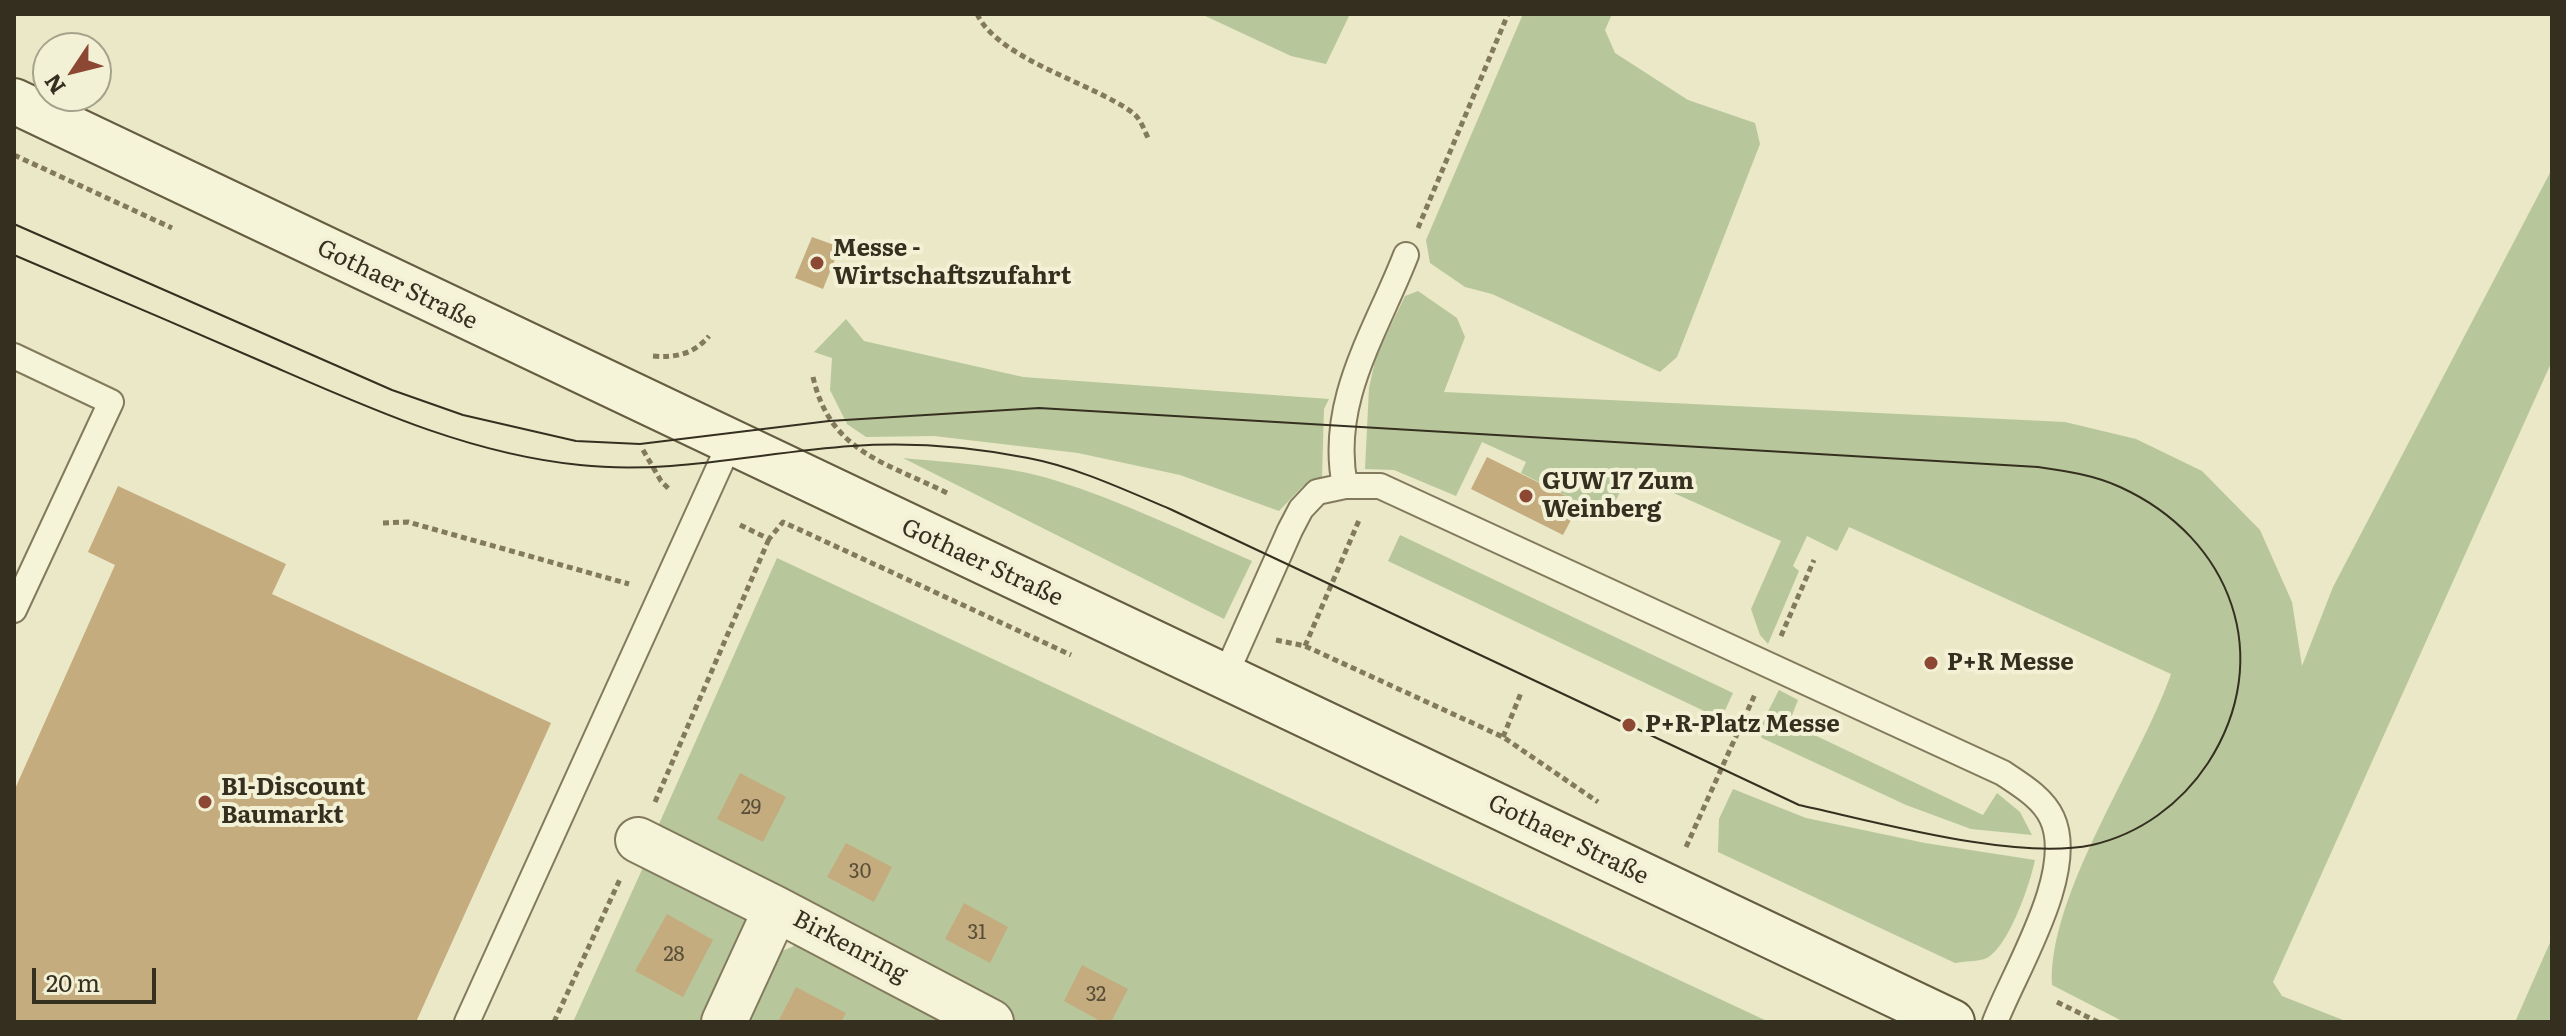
<!DOCTYPE html>
<html>
<head>
<meta charset="utf-8">
<style>
	body { margin:0 }
	#map { position:relative; width:2566px; height:1036px; overflow:hidden; background:#eae8c6; font-family:Literata,serif }
	canvas { display:block }
	.frame { position:absolute; inset:0; border:16px solid #352f20; pointer-events:none }
	.north { position:absolute; left:32px; top:32px; width:80px; height:80px; box-sizing:border-box; background:#f2f0d5; border:2px solid #a6a38d; border-radius:50%; rotate:235deg; font-size:22px; font-weight:700; line-height:32px; text-align:center; color:#352f20 }
	.north::after { content:''; display:block; margin:auto; width:28px; height:36px; background:#8c4833; clip-path:polygon(50% 0,100% 100%,50% 72%,0 100%) }
	.scale { position:absolute; left:32px; top:968px; width:124px; height:36px; box-sizing:border-box; border:4px solid #352f20; border-top:0; padding-left:10px; font-size:24px; line-height:28px; white-space:nowrap; color:#352f20; -webkit-text-stroke:6px #f2f0d5; paint-order:stroke }
</style>
</head>
<body>
<div id="map">
<canvas width="2566" height="1036"></canvas>
<div class="frame"></div>
<div class="north">N</div>
<div class="scale">20 m</div>
</div>
<script>
const ctx = document.querySelector('canvas').getContext('2d');
ctx.lineJoin = 'round';
function fill(path, color) { ctx.fillStyle = color; ctx.fill(path, 'evenodd'); }
function trace(path, color, width, dash) { ctx.strokeStyle = color; ctx.lineWidth = width; ctx.lineCap = dash ? 'butt' : 'round'; ctx.setLineDash(dash || []); ctx.stroke(path); }
function write(font, color, halo, rows, align = 'center') {
  ctx.font = font + ' Literata,serif'; ctx.lineWidth = 8; ctx.setLineDash([]); ctx.textBaseline = 'middle'; ctx.strokeStyle = halo; ctx.fillStyle = color; for (const [text, x, y, turn = 0] of rows) {
    ctx.save(); ctx.translate(x, y); ctx.rotate((+turn || 0) * Math.PI / 180); ctx.textAlign = isNaN(turn) ? turn : align; if (halo) ctx.strokeText(text, 0, 0); ctx.fillText(text, 0, 0); ctx.restore();
  }
}
fill(new Path2D(`
	M1201 14H1350L1326 64 1291 56Z
	M1523 14H1612L1605 30 1615 53 1688 100 1755 123 1760 144 1677 357 1660 372 1492 294 1465 287 1430 263 1426 240Z
	M2552 169V361L2273 982 2282 996 2348 1022H2124L2052 985C2048 894 2140 763 2171 674L1849 527 1837 551 1807 536 1793 566 1799 571 1768 644 1760 635 1751 609 1781 541 1629 473 1608 517 1521 473 1526 462 1482 442 1456 496 1394 470 1365 469 1369 388 1376 356 1405 296 1418 291 1457 318 1465 337 1444 392 2065 422 2136 439 2202 471 2260 530 2292 602 2302 666 2333 587Z
	M846 319 864 341 1023 377 1329 399 1324 409 1322 477 1302 487 1279 511 1180 475 1078 453 934 436 866 437 847 424 830 390 832 358 814 352Z
	M903 458C953 463 1006 465 1054 480 1122 501 1187 533 1252 561L1224 619Z
	M1400 535 1733 693 1721 719 1388 561Z
	M777 558 1769 1022H1017L655 833Z
	M1779 690 1798 700 1789 723 1983 815 1997 793 2020 812 2032 835 1971 829 1906 805 1762 738 1758 731Z
	M1733 789 1806 818 1925 843 2035 860C2030 884 2009 946 1987 958 1978 962 1964 961 1955 963L1718 852 1719 819Z
	M645 863 743 913 749 936 709 1022H573Z
	M2552 938V1022H2515Z
	M801 943 953 1022H744L775 954Z`), '#b7c79b');
fill(new Path2D(`
	M812 237 840 247 823 289 795 278Z
	M1487 457 1580 503 1563 535 1471 489Z
	M118 486 286 564 272 594 551 723 416 1022H14V791L115 565 88 552Z
	M740 773 786 797 763 842 717 819Z
	M846 843 892 867 874 902 827 877Z
	M964 903 1008 927 990 963 945 939Z
	M667 914 713 940 683 997 635 971Z
	M1082 965 1128 989 1111 1022H1102L1064 1001Z
	M796 987 846 1013 841 1022H778Z`), '#c4ac7f');
const lane = new Path2D(`
	M14 356 111 402 14 610
	M1345 486C1328 401 1376 332 1406 255
	M1225 676 1290 530 1301 509 1317 492 1345 486H1380L2003 773C2021 785 2043 798 2052 818 2077 872 2015 970 1995 1022
	M467 1022 730 443`);
const street = new Path2D(`
	M638 840 776 909
	M724 1022 776 909 991 1022`);
const secondary = new Path2D(`
	M14 101C659 411 1307 712 1952 1022`);
trace(lane, '#837a5d', 28);
trace(street, '#837a5d', 48);
trace(secondary, '#655c41', 48);
trace(new Path2D(`
	M977 14C999 60 1093 83 1133 113 1141 119 1145 132 1149 140
	M14 155 172 228
	M1418 228 1508 14
	M653 356C676 358 694 354 709 336
	M813 377C830 452 885 462 947 493
	M643 450 661 481 671 491
	M383 523 408 522 629 584
	M740 525 769 539 783 522 1071 655
	M1781 636 1814 560
	M1276 640 1305 646 1503 737 1598 802
	M1305 646 1360 518
	M1503 737 1521 693
	M655 802 769 539
	M1686 847 1756 692
	M2057 1002 2098 1022
	M554 1022 621 877`), '#837a5d', 5, [6, 4]);
trace(lane, '#f5f4d8', 24);
trace(street, '#f5f4d8', 44);
trace(secondary, '#f5f4d8', 44);
trace(new Path2D(`
	M14 224 392 390 463 415 576 441 640 444 829 421 1039 408 2038 467C2066 471 2094 475 2120 487 2232 538 2276 658 2208 763 2181 804 2140 834 2092 845 2015 861 1877 822 1799 805L1170 509C1125 490 1076 467 1028 458 972 447 909 442 852 446 762 452 672 475 580 465 470 454 371 409 270 365 185 328 99 291 14 255`), '#352f20', 2);
for (const [x, y, r, color] of [
	[817,263,8,"#8c4833"],
	[1526,496,8,"#8c4833"],
	[1931,663,8,"#8c4833"],
	[1629,725,8,"#8c4833"],
	[205,802,8,"#8c4833"]
]) { const dot = new Path2D(); dot.arc(x, y, r, 0, 2 * Math.PI); ctx.fillStyle = color; ctx.fill(dot); trace(dot, '#f2f0d5', 3); }
write('20px', '#594e38', null, [
	["29",751,808],
	["30",860,872],
	["31",977,933],
	["28",674,955],
	["32",1096,995]
]);
write('bold 24px', '#352f20', '#f2f0d5', [
	["Messe -",833,249],
	["Wirtschaftszufahrt",833,277],
	["GUW 17 Zum",1542,482],
	["Weinberg",1542,510],
	["P+R Messe",1947,663],
	["P+R-Platz Messe",1645,725],
	["B1-Discount",221,788],
	["Baumarkt",221,816]
], 'left');
write('24px', '#352f20', '#f2f0d5', [
	["Gothaer Straße",397,285,26],
	["Gothaer Straße",982,563,25],
	["Gothaer Straße",1568,840,26],
	["Birkenring",850,947,28]
]);
</script>
</body>
</html>
